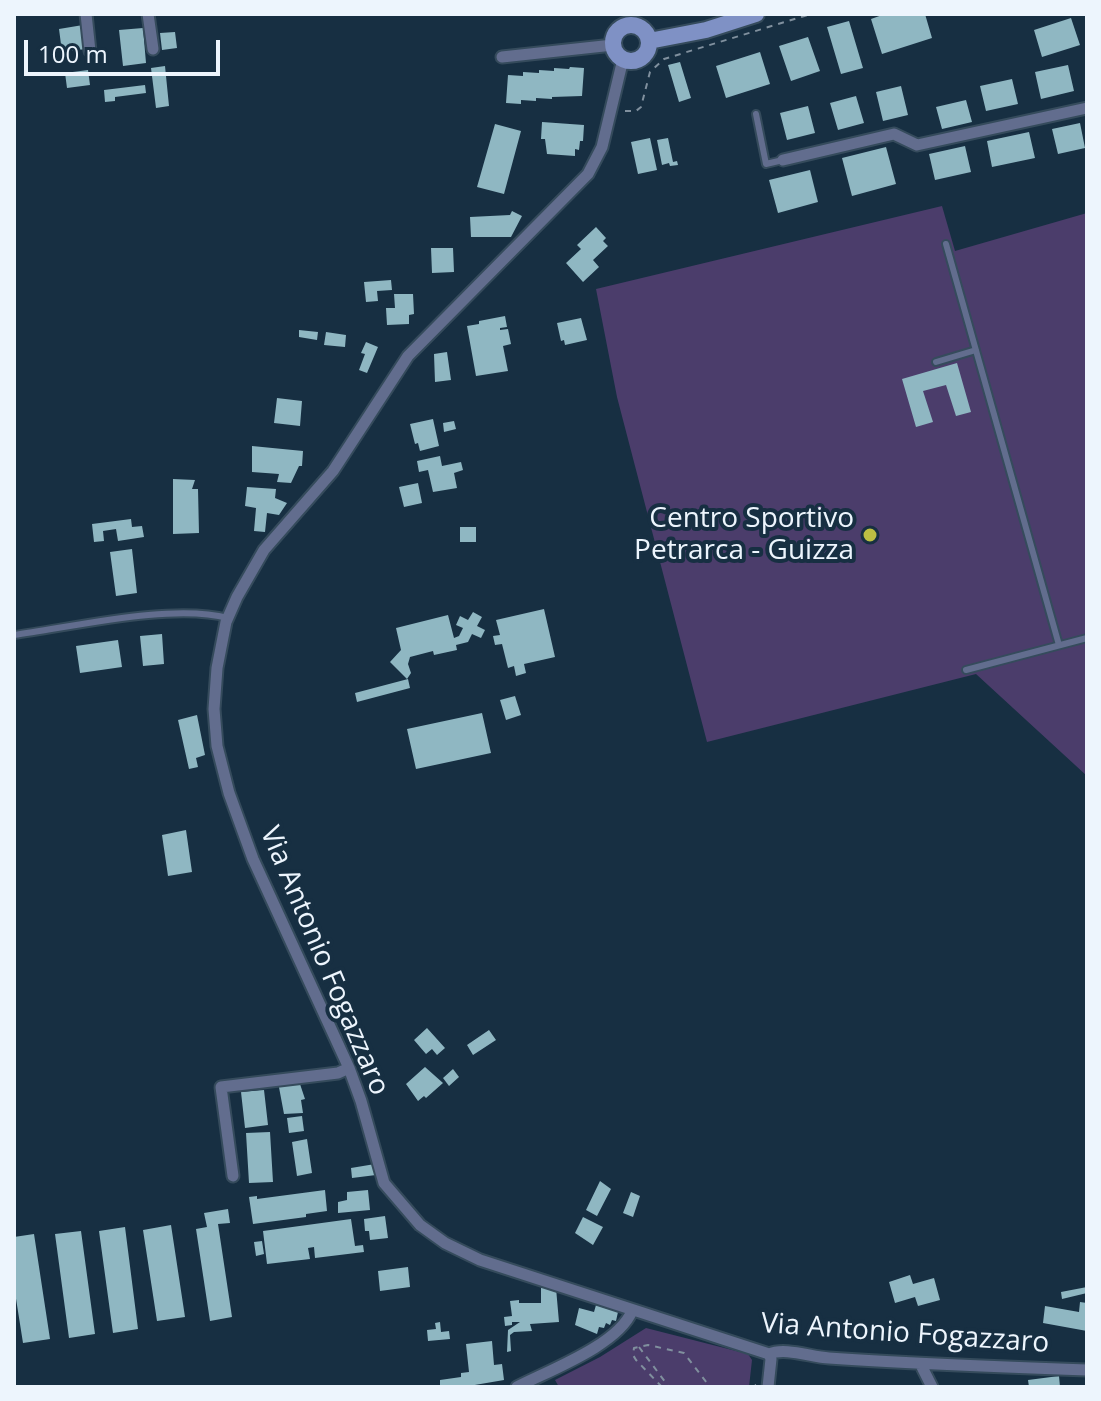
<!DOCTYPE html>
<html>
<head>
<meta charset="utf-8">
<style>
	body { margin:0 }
	#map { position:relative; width:1101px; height:1401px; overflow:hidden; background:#172f42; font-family:"Open Sans",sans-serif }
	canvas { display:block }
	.frame { position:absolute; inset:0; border:16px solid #edf5fd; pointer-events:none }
	.scale { position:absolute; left:24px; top:40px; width:196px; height:36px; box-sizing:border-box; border:4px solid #edf5fd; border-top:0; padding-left:10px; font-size:24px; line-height:28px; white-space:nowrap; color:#edf5fd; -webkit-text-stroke:6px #172f42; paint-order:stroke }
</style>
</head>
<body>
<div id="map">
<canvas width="1101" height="1401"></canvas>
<div class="frame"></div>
<div class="scale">100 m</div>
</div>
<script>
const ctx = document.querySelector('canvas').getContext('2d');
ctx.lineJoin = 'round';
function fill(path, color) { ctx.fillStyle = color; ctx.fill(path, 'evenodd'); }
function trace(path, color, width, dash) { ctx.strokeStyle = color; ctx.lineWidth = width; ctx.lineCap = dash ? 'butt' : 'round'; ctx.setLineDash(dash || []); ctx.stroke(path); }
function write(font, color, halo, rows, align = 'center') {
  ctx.font = font + ' "Open Sans",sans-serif'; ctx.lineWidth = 8; ctx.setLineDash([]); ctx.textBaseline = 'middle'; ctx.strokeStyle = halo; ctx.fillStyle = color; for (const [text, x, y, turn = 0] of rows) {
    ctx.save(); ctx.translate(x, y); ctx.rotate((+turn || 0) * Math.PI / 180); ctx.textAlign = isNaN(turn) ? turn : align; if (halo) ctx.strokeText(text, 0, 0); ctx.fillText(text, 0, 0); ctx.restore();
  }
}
fill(new Path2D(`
	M942 206 955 251 1087 213V776L976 674 707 742 617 397 596 289Z
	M646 1328 748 1354 752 1360 749 1387H559L555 1380 600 1357Z`), '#4b3d6b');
fill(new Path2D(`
	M885 14H925L932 38 882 54 871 19Z
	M1071 18 1080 45 1042 57 1034 30Z
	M849 21 863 68 841 74 827 27Z
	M83 25 86 49 62 52 59 29Z
	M143 28 146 63 123 66 119 30Z
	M175 32 177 48 162 50 160 33Z
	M808 37 820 71 791 81 779 46Z
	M760 52 770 84 726 98 716 66Z
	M680 62 691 98 679 102 668 65Z
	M1068 65 1074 91 1041 99 1035 72Z
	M165 66 169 106 156 108 151 68Z
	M570 67 584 68 582 96 552 97V99L536 98V101L521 100V104L506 103 508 75 523 76V72L539 73V70L554 71V68L569 69Z
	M88 70 90 85 67 88 65 73Z
	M1012 79 1018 104 986 111 980 86Z
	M145 85 146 93 115 97V101L105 102 104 90Z
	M901 86 908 115 883 121 876 92Z
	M856 96 864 123 838 130 830 103Z
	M966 100 972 122 942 129 936 107Z
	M808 106 815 133 787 140 780 113Z
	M542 122 584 125 583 141H580L579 150 575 149V156L547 154 545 139H541Z
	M1080 123 1085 148 1058 154 1052 129Z
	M495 124 521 131 504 194 477 187Z
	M1029 132 1035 158 992 167 987 141Z
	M650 138 657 170 638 174 631 142Z
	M668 138 673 162 677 161 678 165 670 166 669 163 662 165 657 140Z
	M965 146 971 172 935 180 929 154Z
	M886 147 896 184 852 196 842 158Z
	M810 170 818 202 778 213 769 180Z
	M512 211 522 216 511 237H471L470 217 510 215Z
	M596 227 606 238 603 241 608 246 593 260 599 267 583 282 566 263 581 249 577 245Z
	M431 248H453L454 272 432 273Z
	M391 280 392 290 377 291 378 301 366 302 364 282Z
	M394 294H413L414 314 409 315V324L387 325 386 308H395Z
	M505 316 507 327 500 328V330L508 329 511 344 503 346 508 371 476 376 467 326 479 324V321Z
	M581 318 587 340 565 345 564 340 561 341 557 323Z
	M299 330 318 332 317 340 299 337Z
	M326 332 346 335 345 347 324 345Z
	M366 342 378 347 367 373 359 370 365 354 361 353Z
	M447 352 451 380 435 382 434 354Z
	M957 363 971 412 956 416 946 385 923 391 933 422 916 427 902 379Z
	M277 398 302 401 300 426 274 423Z
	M433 419 439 446 420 451 418 443 415 444 410 424Z
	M454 421 456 429 444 432 443 423Z
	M252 446 303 451 302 466H299L291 483 277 482 279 474 252 472Z
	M440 456 442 466 461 462 463 470 454 473 457 488 433 492 428 470 419 472 417 461Z
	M173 479 195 480 192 489H198L199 533 173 534Z
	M418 483 422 503 404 507 399 487Z
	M247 487 276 489 275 498 287 503 279 515 267 513 265 532 254 531 256 508 245 506Z
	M131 519 132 527 142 526 144 537 118 541 116 529 103 531 104 541 94 542 92 524Z
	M460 527H476V542H460Z
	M132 549 137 593 116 596 110 552Z
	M544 609 555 657 524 664 526 673 516 676 514 666 508 668 502 644 495 645 493 636 500 635 496 620Z
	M473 612 482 617 477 626 485 630 481 638 472 634 468 642 456 645 457 650 434 655 433 651 410 657 408 664 411 673 407 679 390 662 401 650 396 628 448 615 454 638 459 636 463 628 456 625 460 616 468 620Z
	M162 634 164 664 143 666 140 636Z
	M118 640 122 667 80 673 76 646Z
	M408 679 410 688 357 702 355 693Z
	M515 696 521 715 506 720 500 700Z
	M482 713 491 753 416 769 407 729Z
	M197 715 205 755 196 758 198 767 189 769 178 720Z
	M186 830 192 872 168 876 162 835Z
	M427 1028 445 1048 437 1055 432 1049 426 1054 414 1040Z
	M489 1030 496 1040 473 1055 467 1045Z
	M425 1067 443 1083 426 1098 424 1096 418 1101 406 1084Z
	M453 1069 459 1077 449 1086 443 1078Z
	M298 1078 305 1099 301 1100 303 1113 284 1114 278 1082Z
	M264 1090 268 1125 245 1128 241 1092Z
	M302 1116 304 1131 289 1133 287 1118Z
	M270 1132 273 1182 249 1183 246 1133Z
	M307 1139 312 1173 297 1176 292 1142Z
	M375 1164 376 1175 352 1178 351 1168Z
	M600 1181 611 1189 597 1216 586 1210Z
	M325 1190 327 1211 306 1214V1217L253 1224 249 1197 257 1196V1199Z
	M368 1190 370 1210 338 1213V1202L347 1200V1192Z
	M631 1192 640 1196 633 1217 623 1213Z
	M228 1209 230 1223 218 1224 232 1317 210 1321 196 1229 207 1227 204 1213Z
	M385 1216 388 1238 370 1240 369 1231H365L364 1219Z
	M583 1217 603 1227 593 1245 575 1233Z
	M351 1219 355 1246 363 1245 364 1252 315 1258 314 1247 308 1248 310 1259 267 1264 263 1231Z
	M171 1225 185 1317 157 1321 143 1230Z
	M125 1227 138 1329 113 1333 99 1231Z
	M81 1231 95 1334 69 1338 55 1234Z
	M34 1234 50 1339 23 1343 14 1286V1237Z
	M262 1241 264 1254 256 1256 254 1242Z
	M408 1267 410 1287 380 1291 378 1271Z
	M910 1275 913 1284 934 1278 940 1300 918 1306 915 1297 895 1303 889 1282Z
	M1087 1287V1293L1062 1299 1061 1292Z
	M541 1288H556L559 1322 530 1324 532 1331 514 1332 510 1335 511 1351 507 1352 508 1330 520 1322H512V1325L505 1326 504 1317 512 1316 510 1301 519 1300V1303H541Z
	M1080 1302 1087 1303V1331L1043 1323 1045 1306 1079 1312Z
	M596 1305 618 1312 616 1321 612 1320 610 1325 606 1323 604 1328 599 1327 597 1334 575 1325 579 1308 594 1312Z
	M440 1322 441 1332 449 1331 450 1339 428 1341 427 1330 436 1329 435 1323Z
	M492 1341 494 1365 502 1364 504 1380 463 1387H440V1380L461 1377V1373L469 1372 466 1344Z
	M1059 1376 1060 1387H1029L1028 1380Z`), '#8fb7c2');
const lane = new Path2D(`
	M756 114 766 164 783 160
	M946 244 1059 645
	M936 362 976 350
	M14 635C73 627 172 603 228 618
	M966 670 1087 638`);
const street = new Path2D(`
	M86 14 90 51
	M148 14 153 49
	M502 57 613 45
	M623 59 602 147 588 174 408 356 333 471 264 550 237 597 226 622 217 668 214 709 217 746 229 793 253 859 349 1068 361 1101 384 1183 420 1225 445 1243 480 1260 769 1354C785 1347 811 1357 829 1358 915 1364 1001 1367 1087 1370
	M783 160 894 134 917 145 1087 108
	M233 1176 221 1087 338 1073 349 1068
	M921 1365 932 1387
	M517 1387C550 1370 618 1345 632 1311
	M768 1387 771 1359 769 1354`);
const secondary = new Path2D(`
	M613 43a18 18 0 1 1 36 0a18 18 0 1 1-36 0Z
	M649 41 706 30 756 14`);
trace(lane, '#354b5c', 10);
trace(street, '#354b5c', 15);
trace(secondary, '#354b5c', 20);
trace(new Path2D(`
	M625 111H636L641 107 650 72 664 59 811 14
	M639 1347 669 1387
	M662 1387 636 1360 633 1355 634 1348 648 1345 684 1353 710 1387
	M743 1387 756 1385`), '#80909e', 2, [6, 6]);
trace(lane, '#626d8e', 6);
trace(street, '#626d8e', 11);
trace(secondary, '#7f91c5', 16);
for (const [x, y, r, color] of [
	[870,535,8,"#bcbf43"]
]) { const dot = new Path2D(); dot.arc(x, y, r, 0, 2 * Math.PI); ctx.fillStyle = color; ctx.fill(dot); trace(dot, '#172f42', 3); }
write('28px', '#edf5fd', '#172f42', [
	["Centro Sportivo",854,519],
	["Petrarca - Guizza",854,551]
], 'right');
write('28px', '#edf5fd', '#172f42', [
	["Via Antonio Fogazzaro",324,961,67],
	["Via Antonio Fogazzaro",905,1334,4]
]);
</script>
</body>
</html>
